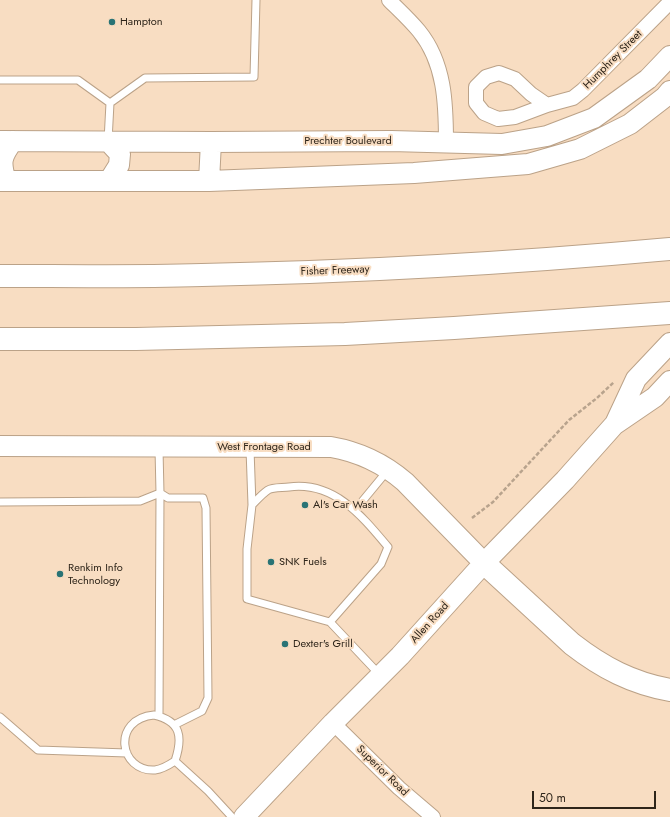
<!DOCTYPE html>
<html>
<head>
<meta charset="utf-8">
<style>
	body { margin:0 }
	#map { position:relative; width:670px; height:817px; overflow:hidden; background:#f8ddc2; font-family:Jost,sans-serif }
	canvas { display:block }
	.scale { position:absolute; left:532px; top:791px; width:124px; height:18px; box-sizing:border-box; border:2px solid #2e251a; border-top:0; padding-left:5px; font-size:12px; line-height:14px; white-space:nowrap; color:#2e251a; -webkit-text-stroke:3px #f8ddc2; paint-order:stroke }
</style>
</head>
<body>
<div id="map">
<canvas width="670" height="817"></canvas>
<div class="scale">50 m</div>
</div>
<script>
const ctx = document.querySelector('canvas').getContext('2d');
ctx.lineJoin = 'round';
function trace(path, color, width, dash) { ctx.strokeStyle = color; ctx.lineWidth = width; ctx.lineCap = dash ? 'butt' : 'round'; ctx.setLineDash(dash || []); ctx.stroke(path); }
function write(font, color, halo, rows, align = 'center') {
  ctx.font = font + ' Jost,sans-serif'; ctx.lineWidth = 4; ctx.setLineDash([]); ctx.textBaseline = 'middle'; ctx.strokeStyle = halo; ctx.fillStyle = color; for (const [text, x, y, turn = 0] of rows) {
    ctx.save(); ctx.translate(x, y); ctx.rotate((+turn || 0) * Math.PI / 180); ctx.textAlign = isNaN(turn) ? turn : align; if (halo) ctx.strokeText(text, 0, 0); ctx.fillText(text, 0, 0); ctx.restore();
  }
}
const lane = new Path2D(`
	M0 80H78L110 103
	M110 103 145 78 254 77 256 0
	M108 141 110 103
	M159 449 160 493 168 498H203L206 508 208 698 202 711 174 725
	M250 449 252 505
	M0 502 140 501 160 493 159 716
	M355 510 388 470
	M330 622 247 599V549L252 505C257 500 262 494 268 490 273 487 283 488 289 487 334 481 362 516 388 547L381 564 330 622 379 674
	M154 715C181 721 183 737 175 761 169 765 163 769 155 770 119 772 111 719 154 715Z
	M0 717 38 750 127 753
	M175 761 208 791 232 817`);
const street = new Path2D(`
	M389 0C399 10 410 20 419 31 445 63 446 104 446 143
	M547 105 531 94 515 79 499 73 486 77 476 87V103L484 113 498 119 515 117 547 105 573 98 583 90 670 2
	M333 723 399 788 433 817`);
const secondary = new Path2D(`
	M0 141 211 142 391 141 502 144 547 136 594 118 648 79 670 56
	M108 141 120 154 119 165 109 181
	M0 181H209L414 173 528 164 580 149 630 124 665 97 670 91
	M6 181C0 162 1 157 13 141
	M209 181 211 142
	M615 424 636 379 670 343
	M0 446 331 447C360 452 383 463 405 482L484 563
	M244 817 333 723 400 656 484 563 565 480 614 425 655 397 670 381`);
const highway = new Path2D(`
	M0 276C67 276 135 277 202 275 358 272 515 263 670 249
	M0 339H136L345 334 454 328 670 313
	M484 563 572 644C603 668 632 683 670 690`);
trace(lane, '#bba288', 9);
trace(street, '#bba288', 16);
trace(secondary, '#bba288', 22);
trace(highway, '#bba288', 24);
trace(new Path2D(`
	M472 518 493 502 569 420 597 398 614 382`), '#b8a38d', 2.5, [4, 2]);
trace(lane, '#fff', 7);
trace(street, '#fff', 14);
trace(secondary, '#fff', 20);
trace(highway, '#fff', 22);
for (const [x, y, r, color] of [
	[112,22,4,"#297375"],
	[305,505,4,"#297375"],
	[271,562,4,"#297375"],
	[60,574,4,"#297375"],
	[285,644,4,"#297375"]
]) { const dot = new Path2D(); dot.arc(x, y, r, 0, 2 * Math.PI); ctx.fillStyle = color; ctx.fill(dot); trace(dot, '#f8ddc2', 1.5); }
write('11px', '#2e251a', '#f8ddc2', [
	["Hampton",120,22],
	["Al's Car Wash",313,505],
	["SNK Fuels",279,562],
	["Renkim Info",68,568],
	["Technology",68,581],
	["Dexter's Grill",293,644]
], 'left');
write('11px', '#2e251a', '#f8ddc2', [
	["Humphrey Street",613,60,-45],
	["Prechter Boulevard",348,141],
	["Fisher Freeway",335,271,-2],
	["West Frontage Road",264,447],
	["Allen Road",430,623,-48],
	["Superior Road",382,771,44]
]);
</script>
</body>
</html>
